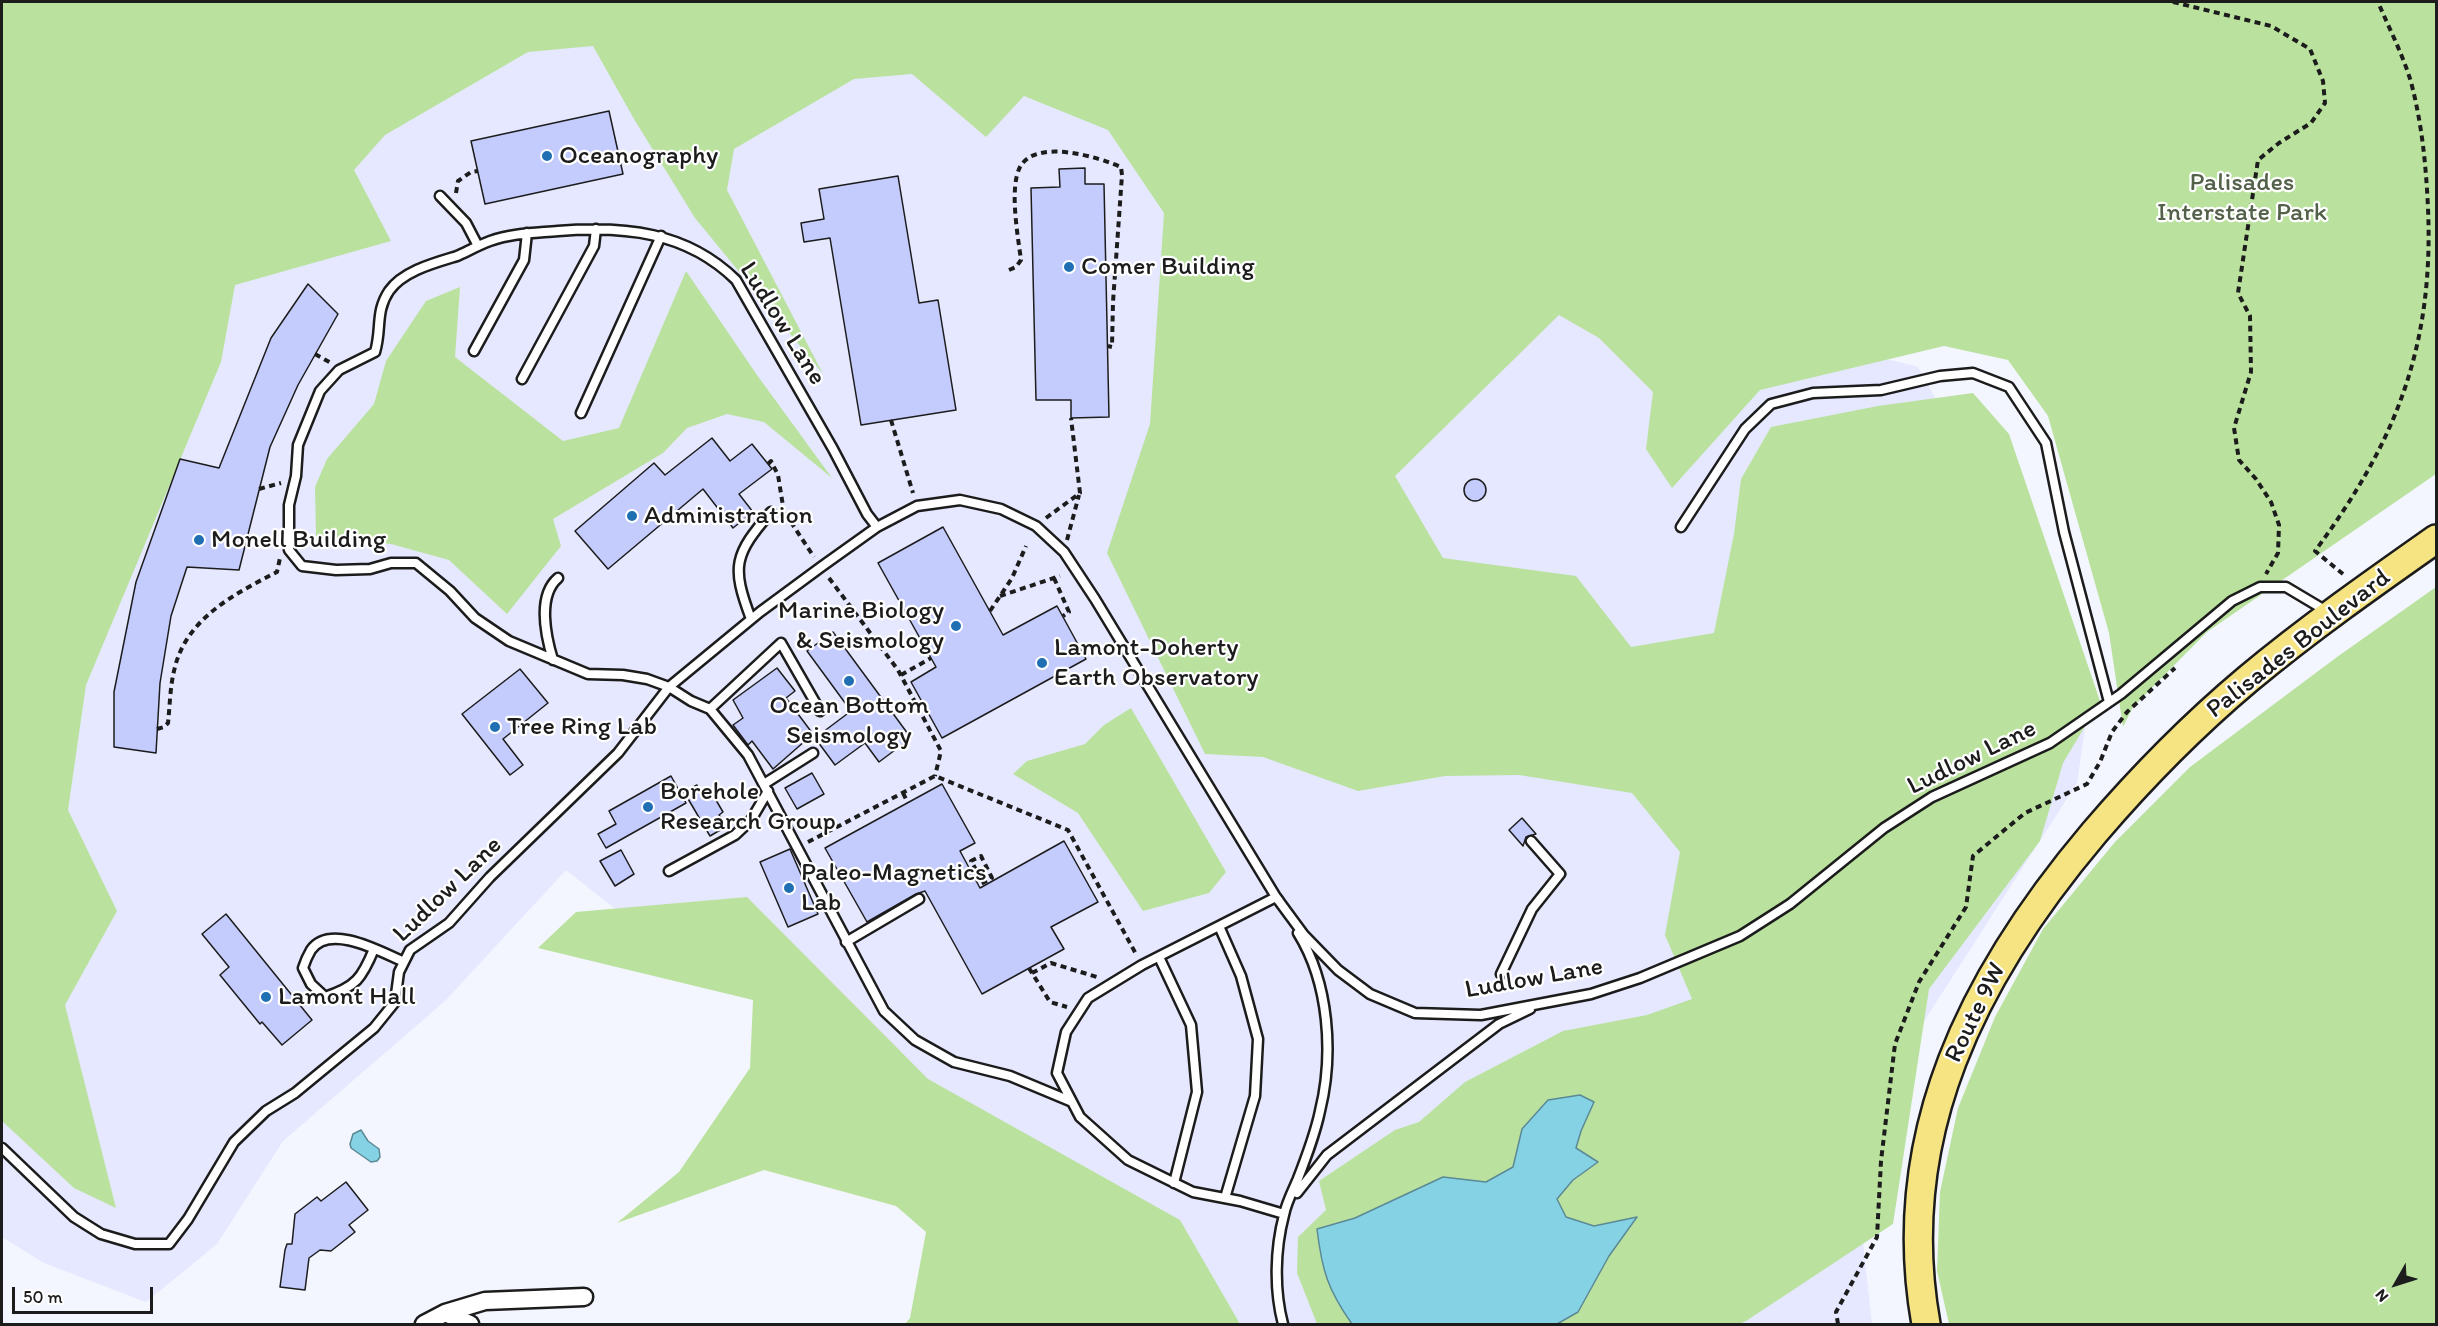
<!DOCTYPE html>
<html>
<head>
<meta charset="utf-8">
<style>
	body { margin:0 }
	#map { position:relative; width:2438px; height:1326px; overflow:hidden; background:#f3f5ff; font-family:Itim,sans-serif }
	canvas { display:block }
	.frame { position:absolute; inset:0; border:3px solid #1c1c1c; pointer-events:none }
	.north { position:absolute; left:2366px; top:1254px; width:60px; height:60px; -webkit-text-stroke:4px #fff; paint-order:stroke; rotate:231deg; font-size:16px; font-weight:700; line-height:24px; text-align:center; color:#1c1c1c }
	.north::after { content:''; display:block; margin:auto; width:21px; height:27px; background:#1c1c1c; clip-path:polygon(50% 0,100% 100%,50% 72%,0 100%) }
	.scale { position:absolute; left:12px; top:1287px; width:141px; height:27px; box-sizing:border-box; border:3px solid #1c1c1c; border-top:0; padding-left:8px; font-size:18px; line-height:21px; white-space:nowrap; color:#1c1c1c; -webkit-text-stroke:4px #fff; paint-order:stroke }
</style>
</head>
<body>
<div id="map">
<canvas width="2438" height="1326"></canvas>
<div class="frame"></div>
<div class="north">N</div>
<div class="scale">50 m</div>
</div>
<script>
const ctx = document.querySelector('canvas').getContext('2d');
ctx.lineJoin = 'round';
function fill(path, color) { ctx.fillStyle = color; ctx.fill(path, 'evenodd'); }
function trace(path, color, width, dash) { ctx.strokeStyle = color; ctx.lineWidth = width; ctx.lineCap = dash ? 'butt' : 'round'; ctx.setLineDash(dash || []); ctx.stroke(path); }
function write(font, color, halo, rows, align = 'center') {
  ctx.font = font + ' Itim,sans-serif'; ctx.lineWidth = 4.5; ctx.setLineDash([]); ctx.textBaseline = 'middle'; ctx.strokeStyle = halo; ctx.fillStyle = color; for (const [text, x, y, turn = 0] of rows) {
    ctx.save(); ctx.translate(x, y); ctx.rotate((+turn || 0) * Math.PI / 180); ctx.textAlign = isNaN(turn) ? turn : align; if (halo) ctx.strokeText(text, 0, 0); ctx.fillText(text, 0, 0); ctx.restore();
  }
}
fill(new Path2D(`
	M551 2H1135L1737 321 1918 367 2092 679 2077 783 1926 1018 1856 1180 1872 1324H1184L940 1124 721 899 633 923 566 870 445 1001 283 1141 217 1244 146 1302 44 1263 2 1237V647L160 274Z`), '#e5e8fe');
fill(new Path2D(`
	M2 2H2436V474L2207 632 2133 707 2123 727 2109 633 2048 416 2008 360 1944 346 1760 390 1672 488 1646 449 1653 392 1599 338 1559 315 1395 476 1443 558 1576 576 1631 647 1714 633 1734 534 1741 479 1771 427 1878 406 1973 393 2009 434 2100 701 2063 763 2040 841 1929 989 1893 1224 1746 1321 1739 1324H1557L1578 1312 1609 1256 1637 1218 1594 1226 1566 1217 1557 1198 1573 1180 1598 1162 1576 1148 1581 1131 1594 1102 1580 1095 1548 1100 1522 1129 1513 1168 1486 1182 1443 1177 1355 1218 1317 1229 1337 1302 1352 1324H1317L1297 1273 1298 1237 1326 1210 1319 1181 1395 1130 1419 1122 1465 1082 1563 1031 1647 1015 1692 999 1665 935 1680 852 1632 793 1519 775 1445 776 1358 791 1263 757 1205 754 1107 553 1150 424 1164 213 1108 130 1024 96 986 137 912 74 854 79 734 149 727 190 823 374 695 218 634 119 593 46 528 52 385 135 354 170 391 241 235 285 221 362 86 685 68 810 117 911 65 1005 116 1208 74 1188 2 1121Z
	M686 271 757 375 832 478 764 422 727 414 687 428 663 453 553 519 561 546 507 614 449 560 391 544 316 536 315 487 327 459 374 404 386 361 426 301 460 287 455 357 563 441 619 428Z
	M2436 587V1324H1949L1937 1271 1940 1192 1958 1108 1995 1017 2043 929 2115 842 2190 767 2337 657Z
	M1131 708 1226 872 1209 893 1143 911 1078 813 1013 774 1027 761 1085 744 1104 725Z
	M747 897 928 1079 1180 1220 1240 1324H905L910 1318 926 1232 896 1206 764 1170 617 1223 679 1172 750 1068 753 1000 538 948 576 912Z`), '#bae29e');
const water = new Path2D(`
	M1580 1095 1594 1102 1581 1131 1576 1148 1598 1162 1573 1180 1557 1199 1566 1217 1594 1226 1637 1217 1609 1256 1578 1312 1557 1324H1352C1328 1290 1322 1271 1317 1229L1355 1218 1443 1177 1486 1182 1513 1167 1522 1129 1548 1100Z
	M361 1130 368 1141 379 1149 380 1157 377 1161 371 1162 351 1148 350 1144 353 1134Z`);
fill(water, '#85d2e5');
trace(water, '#5b8995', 1.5);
const building = new Path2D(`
	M609 111 623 174 485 204 471 141Z
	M1085 168V184H1104L1109 417 1071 418V400H1036L1031 188 1060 187 1059 169Z
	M898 176 919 303 938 300 956 410 861 425 830 238 804 242 801 223 824 219 819 189Z
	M308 284 338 314 298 385 270 447 239 570 187 567 171 616 160 683 156 753 114 747V692L136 582 180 459 219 468 271 338Z
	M712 438 730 461 752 444 772 469 739 494 753 512 733 528 703 489 608 569 575 531 654 463 665 475Z
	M1464 490a11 11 0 1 1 22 0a11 11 0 1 1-22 0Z
	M943 527 1003 635 1057 606 1086 659 942 738 911 682 936 667 878 563Z
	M833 632 911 738 879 762 865 743 835 765 815 738 851 711 807 651Z
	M777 668 795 691 786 698 813 734 773 769 752 741 748 745 733 725 743 718 733 700Z
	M520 669 548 703 503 739 523 765 510 775 462 714Z
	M812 773 824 794 797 809 785 788Z
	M671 776 686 803 606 848 598 834 616 824 609 811Z
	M942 784 975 843 960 851 980 888 1064 841 1098 902 1051 927 1064 949 982 994 925 891 916 894 867 922 825 848Z
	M697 785 705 800 713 795 723 812 719 815 727 826 710 836 684 792Z
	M1522 818 1536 834 1526 837 1523 846 1509 830Z
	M790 849 818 914 788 927 760 862Z
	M621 850 634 874 615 886 600 861Z
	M226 914 312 1020 282 1045 262 1022 260 1024 220 975 229 967 202 934Z
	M346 1182 368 1210 349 1225 355 1232 331 1251 320 1250 309 1258 305 1290 280 1287 285 1250 287 1244H292L295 1214 317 1197 321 1201Z`);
fill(building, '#c4cbfd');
trace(building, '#1c1c1c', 1.5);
const service = new Path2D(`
	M440 196 466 223 478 246
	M474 351 524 260 527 233
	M522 379 594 246 596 229
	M581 413 661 236
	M1681 527 1745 429 1771 404 1813 393 1881 390 1940 376 1973 373 2009 387 2046 443 2064 532 2109 702
	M751 619C731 566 734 555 771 512
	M553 660C546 637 537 596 558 578
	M710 709 781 643 820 711
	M764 784 813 753
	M669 871 735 835 751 820 768 791
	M1279 901 1276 897 1142 965 1088 998 1066 1032 1057 1073 1080 1117 1128 1160 1193 1192 1240 1201 1284 1214
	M1219 926 1241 976 1258 1039 1255 1096 1225 1198
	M846 942 919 899
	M374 949C362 978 356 987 325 997L311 984 303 968C305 962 308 955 311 950 330 923 381 952 404 962
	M1159 957 1191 1025 1197 1092 1174 1183
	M1501 974 1532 909 1560 874 1531 841
	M1070 1101 1010 1076 954 1062 915 1040 884 1011 748 755 710 709 691 701 669 687 760 612 821 567 877 527 917 506 960 500 1001 509 1036 526 1064 552 1095 599 1276 897 1304 935 1338 970 1370 994 1415 1013 1481 1015 1591 994 1640 978 1740 936 1790 904 1884 828 1932 797 2050 743 2121 694 2232 601 2260 587H2286L2328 612
	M2 1148 74 1217 101 1234 135 1244H169L188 1219 234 1142 266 1111 295 1093 374 1028 395 1002 399 972 410 950 449 923 490 877 618 753 669 687 647 679 623 675 588 674 509 641 475 618 450 591 416 563H391L370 569 336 570 302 566 289 550V505L296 476 298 445 320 391 339 370 375 352C382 329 375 312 389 291 403 271 434 263 457 256 468 251 479 245 490 241 512 233 535 233 558 231 624 226 686 231 736 280L833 449 867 514 877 527
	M1297 1193 1327 1155 1499 1024 1530 1009
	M1283 1324C1274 1290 1275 1249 1284 1215 1286 1204 1292 1192 1297 1181 1306 1158 1315 1135 1320 1111 1334 1054 1329 983 1298 933`);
const minor = new Path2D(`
	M445 1313 485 1301 584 1297
	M424 1324 445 1313 470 1324`);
const primary = new Path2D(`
	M1926 1324C1892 1135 1974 975 2094 833 2141 778 2192 726 2248 679 2308 629 2372 584 2436 539`);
trace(service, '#1c1c1c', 13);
trace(minor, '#1c1c1c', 21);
trace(primary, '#1c1c1c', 32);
trace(new Path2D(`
	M2173 2 2271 26 2310 49 2323 81 2325 103 2311 123 2279 143 2258 160 2238 293 2250 316 2251 372 2234 428 2239 460 2256 479 2271 502 2279 525 2278 553 2266 574
	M456 193 458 181 471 172 478 171
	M1009 270 1016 267 1021 260C1018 237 1009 188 1020 167 1036 138 1098 157 1121 167L1122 175 1113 302 1112 347 1108 346
	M315 354 331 363
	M891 420 913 493
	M768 464 771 461 778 475 783 506
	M259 489 281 483
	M785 513 814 557
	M1046 518 1080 493 1071 418
	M1067 540 1079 495
	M2343 574 2315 551C2396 442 2434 346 2428 208 2426 165 2422 124 2411 82 2403 55 2389 28 2378 2
	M829 578 898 670 941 751 935 776
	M1054 578 1069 612 1063 616
	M1000 596 1060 576
	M990 611 1012 578 1026 546
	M901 675 931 658
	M157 729 164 727 168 723C170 705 170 685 175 667 187 618 236 593 277 572L280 558
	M903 793 908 803
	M808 842 935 776 1068 830 1136 954
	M974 877 979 875 971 861 981 856 992 878 979 885
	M1029 968 1050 1002 1067 1007
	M1032 973 1051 963 1097 977
	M1838 1324 1836 1312 1877 1237 1881 1161 1895 1044 1919 982 1966 907 1973 856 2025 813 2087 784 2100 762 2112 732 2127 712 2175 668`), '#1c1c1c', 4, [6, 4.5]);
trace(service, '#fff', 8);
trace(minor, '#fff', 16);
trace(primary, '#f6e381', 27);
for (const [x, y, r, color] of [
	[547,156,6,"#1f6fb2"],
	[1069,267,6,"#1f6fb2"],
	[632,516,6,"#1f6fb2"],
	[199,540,6,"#1f6fb2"],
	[956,626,6,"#1f6fb2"],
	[1042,663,6,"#1f6fb2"],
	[849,681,6,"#1f6fb2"],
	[495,727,6,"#1f6fb2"],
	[648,807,6,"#1f6fb2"],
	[789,888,6,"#1f6fb2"],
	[266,997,6,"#1f6fb2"]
]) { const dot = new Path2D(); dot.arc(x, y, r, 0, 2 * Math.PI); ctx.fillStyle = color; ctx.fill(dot); trace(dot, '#fff', 2); }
write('26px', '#1c1c1c', '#fff', [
	["Oceanography",559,156],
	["Comer Building",1081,267],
	["Administration",644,516],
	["Monell Building",211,540],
	["Marine Biology",944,611,"right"],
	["& Seismology",944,641,"right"],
	["Lamont-Doherty",1054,648],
	["Earth Observatory",1054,678],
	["Ocean Bottom",849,706,"center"],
	["Seismology",849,736,"center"],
	["Tree Ring Lab",507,727],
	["Borehole",660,792],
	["Research Group",660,822],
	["Paleo-Magnetics",801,873],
	["Lab",801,903],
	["Lamont Hall",278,997]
], 'left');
write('26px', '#53614a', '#fff', [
	["Palisades",2242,183],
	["Interstate Park",2242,213]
]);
write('26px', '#1c1c1c', '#fff', [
	["Ludlow Lane",782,324,58],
	["Palisades Boulevard",2299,644,-38],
	["Ludlow Lane",1972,758,-26],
	["Ludlow Lane",448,890,-44],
	["Ludlow Lane",1534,979,-10],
	["Route 9W",1976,1013,-64]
]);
</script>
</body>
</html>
